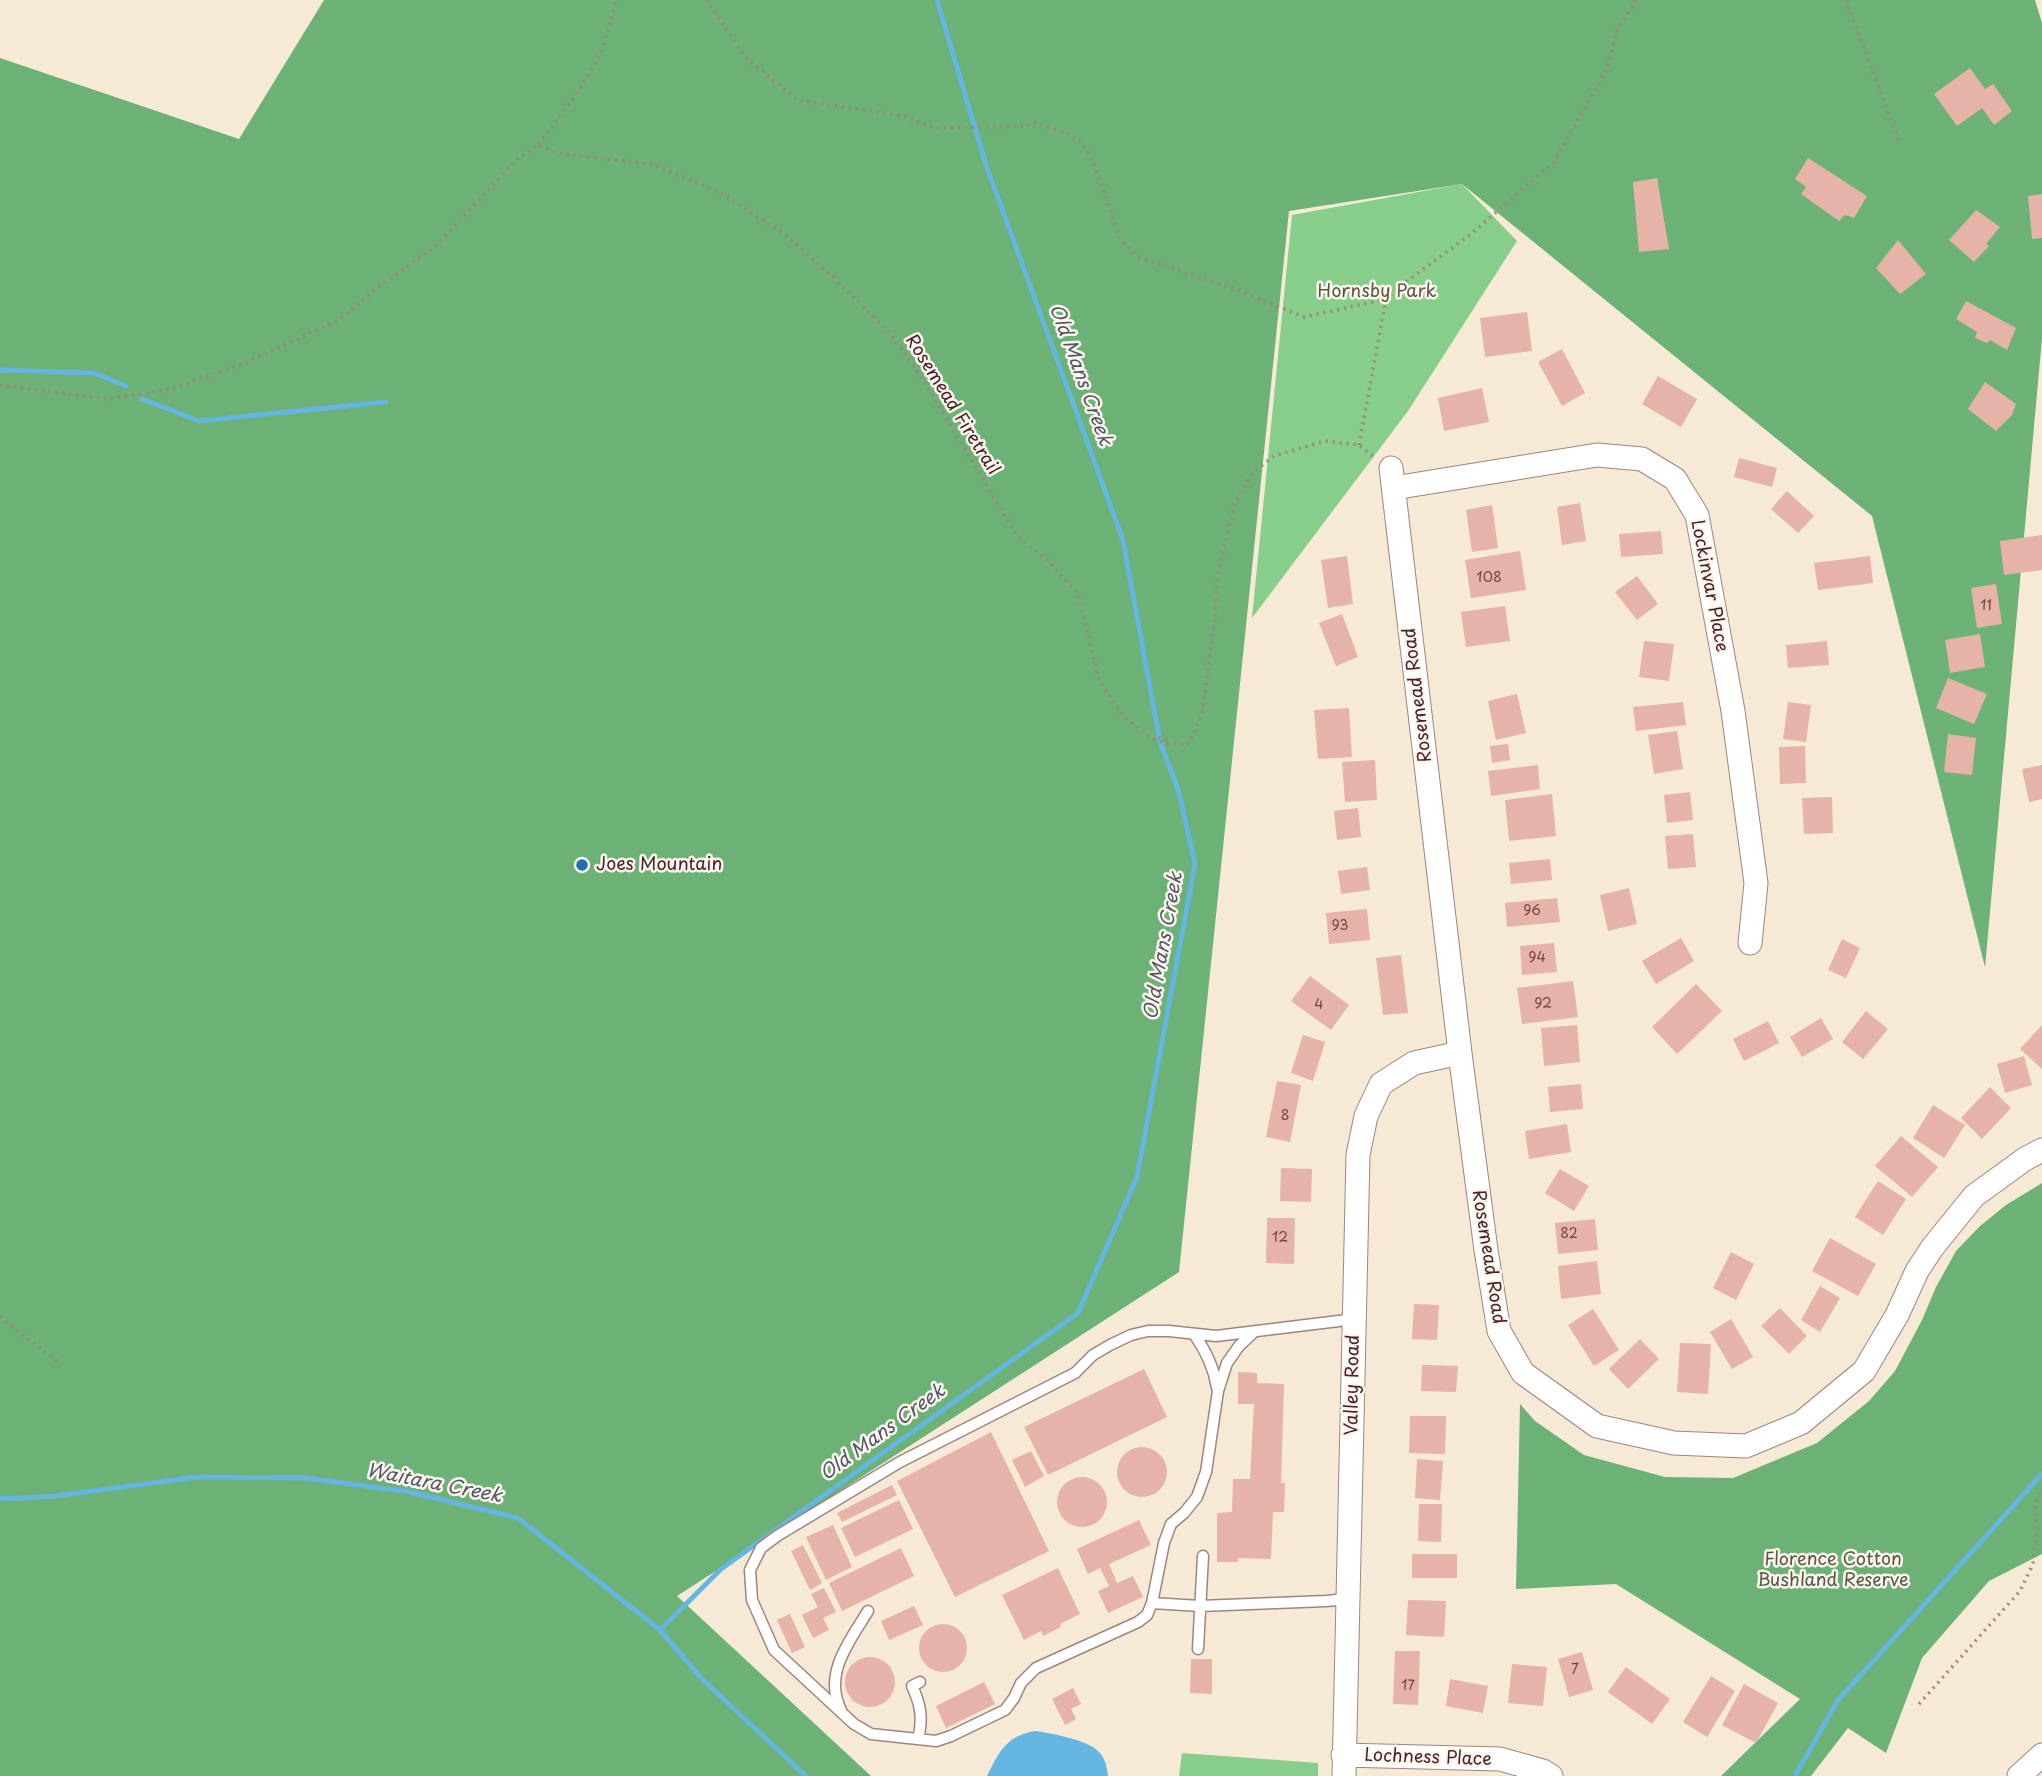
<!DOCTYPE html>
<html>
<head>
<meta charset="utf-8">
<style>
	body { margin:0 }
	canvas { display:block; background:#f6e9d5 }
</style>
</head>
<body>
<canvas width="2042" height="1776"></canvas>
<script>
const ctx = document.querySelector('canvas').getContext('2d');
ctx.lineJoin = 'round';
function fill(path, color) { ctx.fillStyle = color; ctx.fill(path, 'evenodd'); }
function trace(path, color, width, dash) { ctx.strokeStyle = color; ctx.lineWidth = width; ctx.lineCap = dash ? 'butt' : 'round'; ctx.setLineDash(dash || []); ctx.stroke(path); }
function write(font, color, halo, rows, align = 'center') {
  ctx.font = font + ' "Playpen Sans",sans-serif'; ctx.lineWidth = 5; ctx.setLineDash([]); ctx.textBaseline = 'middle'; ctx.strokeStyle = halo; ctx.fillStyle = color; for (const [text, x, y, turn = 0] of rows) {
    ctx.save(); ctx.translate(x, y); ctx.rotate((+turn || 0) * Math.PI / 180); ctx.textAlign = isNaN(turn) ? turn : align; if (halo) ctx.strokeText(text, 0, 0); ctx.fillText(text, 0, 0); ctx.restore();
  }
}
fill(new Path2D(`
	M1462 184 1517 241 1408 411 1252 618 1292 215Z
	M1182 1753 1318 1763V1776H1179Z`), '#86ce89');
fill(new Path2D(`
	M324 0H2035L2042 23V338L1985 967 1872 516 1462 184 1289 211 1179 1272 677 1596 871 1776H0V58L239 139Z
	M2042 1183V1554L1989 1581 1922 1658 1886 1753 1848 1728 1811 1776H1721L1800 1699 1616 1584 1516 1589 1520 1404 1535 1421 1584 1455 1665 1477 1733 1478 1817 1443 1869 1401 1895 1371 1922 1320 1936 1287 1956 1251 1980 1226 2006 1205Z`), '#6cb175');
fill(new Path2D(`
	M1035 1731C1051 1733 1087 1740 1098 1751 1105 1757 1107 1767 1108 1776H987C999 1752 1006 1736 1035 1731Z`), '#64b5df');
trace(new Path2D(`
	M0 370 94 373 126 386
	M142 399 199 421 386 402
	M0 1498 4 1499 55 1496 197 1477 306 1478 410 1492 518 1518 660 1630 703 1680 806 1776
	M660 1630 721 1569 1078 1313 1137 1177 1195 864 1179 792 1160 742 1123 540 986 165 937 0
	M1795 1776 1838 1700 2042 1474`), '#64b5df', 5);
fill(new Path2D(`
	M1970 68 1985 89 1993 84 2012 111 1994 125 1982 108 1957 126 1934 94Z
	M1808 158 1867 196 1854 218 1845 215 1839 221 1801 194 1806 187 1795 179Z
	M1657 178 1669 249 1639 252 1633 182Z
	M2042 194V238L2032 239 2028 196Z
	M1976 210 2000 227 1986 244 1989 246 1974 262 1949 240Z
	M1898 240 1926 274 1900 294 1876 268Z
	M1966 301 2016 328 2007 350 1990 340 1987 343 1975 338 1977 332 1956 319Z
	M1527 312 1532 351 1485 357 1480 318Z
	M1562 349 1585 393 1562 406 1538 362Z
	M1658 376 1697 399 1681 427 1642 404Z
	M1985 382 2016 404 2012 415 1996 431 1968 409Z
	M1482 388 1489 422 1444 431 1438 398Z
	M1739 458 1777 468 1772 487 1734 477Z
	M1787 491 1814 516 1798 533 1771 509Z
	M1580 503 1586 541 1562 545 1557 507Z
	M1492 505 1498 548 1472 552 1466 510Z
	M1661 531 1663 554 1621 557 1619 534Z
	M2042 535V570L2004 575 2000 541Z
	M1520 551 1526 590 1471 598 1465 560Z
	M1347 556 1353 604 1328 608 1321 560Z
	M1870 556 1873 583 1818 590 1814 563Z
	M1637 576 1658 604 1637 620 1615 592Z
	M1996 584 2002 624 1977 628 1971 588Z
	M1505 606 1510 641 1466 647 1461 612Z
	M1342 614 1358 657 1336 666 1319 623Z
	M1980 634 1985 667 1950 673 1945 640Z
	M1644 641 1674 644 1669 681 1639 677Z
	M1827 641 1829 665 1788 668 1786 645Z
	M1948 678 1987 694 1974 724 1936 708Z
	M1517 694 1526 733 1496 740 1488 701Z
	M1683 702 1686 725 1636 731 1633 707Z
	M1788 702 1811 705 1806 742 1783 739Z
	M1349 708 1352 757 1318 759 1314 710Z
	M1677 731 1683 769 1654 774 1648 735Z
	M1948 734 1976 738 1972 775 1944 772Z
	M1508 744 1510 760 1492 763 1490 746Z
	M1805 746 1806 783 1780 784 1779 747Z
	M1375 760 1377 800 1345 802 1342 762Z
	M1538 765 1540 789 1491 796 1488 771Z
	M2042 765V799L2029 802 2022 769Z
	M1690 792 1693 820 1667 823 1664 795Z
	M1552 794 1556 836 1509 841 1505 800Z
	M1832 797 1833 833 1804 834 1802 798Z
	M1358 808 1361 837 1337 840 1334 811Z
	M1693 834 1696 867 1668 869 1665 836Z
	M1550 859 1552 880 1511 884 1509 863Z
	M1367 867 1370 890 1341 894 1338 871Z
	M1629 888 1637 924 1608 931 1600 895Z
	M1557 898 1560 922 1507 927 1505 903Z
	M1367 909 1370 940 1329 944 1326 913Z
	M1681 938 1694 961 1656 984 1642 961Z
	M1842 939 1860 948 1846 978 1828 970Z
	M1554 943 1557 972 1522 975 1520 946Z
	M1401 955 1408 1013 1383 1015 1376 958Z
	M1310 976 1349 1005 1331 1030 1291 1001Z
	M1573 981 1578 1017 1522 1024 1517 988Z
	M1696 984 1722 1011 1677 1054 1652 1027Z
	M1866 1011 1888 1029 1863 1059 1842 1042Z
	M1821 1018 1833 1039 1802 1057 1790 1037Z
	M1768 1021 1779 1043 1744 1061 1733 1039Z
	M1577 1025 1580 1062 1544 1066 1541 1028Z
	M2042 1025V1069L2020 1049Z
	M1303 1035 1325 1042 1313 1081 1291 1073Z
	M2024 1056 2032 1085 2005 1093 1997 1064Z
	M1277 1081 1301 1085 1290 1142 1266 1137Z
	M1581 1084 1583 1109 1550 1112 1548 1087Z
	M1990 1087 2011 1108 1982 1139 1961 1118Z
	M1933 1105 1965 1125 1944 1158 1913 1138Z
	M1567 1124 1571 1152 1529 1159 1525 1131Z
	M1901 1136 1938 1167 1912 1197 1875 1166Z
	M1281 1168 1312 1169 1311 1202 1280 1201Z
	M1560 1169 1589 1186 1574 1211 1545 1193Z
	M1878 1181 1906 1199 1883 1235 1855 1217Z
	M1267 1218H1295L1294 1264 1266 1263Z
	M1595 1219 1598 1250 1558 1254 1555 1223Z
	M1830 1238 1876 1264 1858 1296 1812 1271Z
	M1731 1252 1754 1264 1736 1300 1713 1288Z
	M1597 1261 1601 1294 1561 1299 1558 1266Z
	M1820 1286 1840 1298 1820 1332 1801 1320Z
	M1414 1304 1439 1305 1437 1340 1412 1339Z
	M1780 1308 1807 1336 1789 1354 1761 1326Z
	M1593 1309 1619 1350 1594 1366 1568 1325Z
	M1731 1319 1753 1357 1732 1369 1710 1332Z
	M1640 1339 1659 1359 1628 1389 1609 1369Z
	M1680 1343 1711 1344 1708 1394 1677 1392Z
	M1422 1365 1458 1366 1456 1392 1421 1391Z
	M1144 1369 1167 1417 1048 1475 1024 1427Z
	M1238 1372 1257 1373V1383L1284 1384 1281 1483H1285L1284 1512H1273L1271 1559 1238 1558V1562H1217V1513L1232 1512 1233 1479H1250L1254 1404H1238Z
	M1410 1416H1446L1445 1454 1409 1453Z
	M991 1432 1049 1551 955 1597 897 1481Z
	M1117 1472a25 25 0 1 1 50 0a25 25 0 1 1-50 0Z
	M1031 1451 1044 1476 1025 1487 1012 1460Z
	M1417 1459 1443 1461 1440 1500 1415 1498Z
	M1057 1502a25 25 0 1 1 50 0a25 25 0 1 1-50 0Z
	M892 1485 897 1495 842 1522 837 1513Z
	M899 1500 913 1529 855 1557 841 1528Z
	M1419 1504H1442L1441 1542 1418 1541Z
	M1139 1520 1151 1545 1109 1564 1117 1583 1133 1576 1143 1597 1108 1613 1098 1591 1109 1586 1100 1568 1088 1574 1077 1549Z
	M833 1525 852 1567 826 1580 806 1537Z
	M803 1545 822 1583 810 1590 791 1551Z
	M901 1548 914 1576 842 1611 829 1583Z
	M1412 1554H1457V1578H1412Z
	M1058 1568 1080 1614 1060 1624 1061 1627 1043 1636 1041 1631 1024 1640 1002 1595Z
	M824 1588 836 1612 823 1618 829 1630 813 1638 802 1615 818 1607 811 1594Z
	M1408 1600 1446 1601 1444 1637 1406 1635Z
	M914 1606 923 1625 889 1640 881 1621Z
	M790 1614 805 1647 792 1653 777 1620Z
	M919 1648a24 24 0 1 1 48 0a24 24 0 1 1-48 0Z
	M1395 1651H1420L1418 1705 1393 1704Z
	M1582 1652 1593 1690 1569 1697 1558 1659Z
	M845 1682a25 25 0 1 1 50 0a25 25 0 1 1-50 0Z
	M1191 1659H1212V1694L1190 1693Z
	M1512 1664 1547 1667 1543 1706 1508 1703Z
	M1626 1667 1670 1699 1652 1724 1608 1692Z
	M1711 1676 1735 1691 1707 1737 1683 1722Z
	M1450 1679 1488 1686 1483 1713 1446 1706Z
	M984 1682 995 1704 946 1728 936 1706Z
	M1744 1684 1778 1703 1756 1743 1722 1725Z
	M1073 1688 1081 1704 1071 1709 1076 1719 1065 1725 1052 1699Z`), '#e6b3a9');
const lane = new Path2D(`
	M1254 1332 1239 1346 1227 1363 1218 1391 1206 1472 1197 1497 1184 1513 1171 1524 1164 1543 1152 1603 1147 1615 1138 1622 1036 1668 1021 1683 1014 1698 1005 1710 951 1736 936 1741 871 1734 854 1724 774 1650 752 1600 750 1570 761 1548 777 1536 900 1462 1075 1373 1093 1355 1110 1345 1131 1335 1148 1331H1169L1216 1336 1355 1319
	M1194 1334C1206 1351 1214 1367 1217 1388
	M1152 1603 1200 1606 1326 1601 1347 1599
	M1198 1649 1203 1556
	M841 1710C823 1674 849 1642 868 1611
	M918 1739C923 1719 921 1705 912 1686L920 1682`);
const street = new Path2D(`
	M1391 468 1460 1053 1486 1250 1499 1331 1523 1373 1597 1426 1674 1443 1746 1446 1801 1423 1864 1371 1897 1315 1917 1271 1932 1248 1974 1196 2025 1159 2042 1150
	M1394 488 1597 455 1642 459 1675 479 1697 515 1733 711 1756 883 1750 943
	M1343 1755 1500 1759 1543 1771 1551 1776
	M1344 1776 1358 1155 1366 1116 1381 1084 1414 1063 1460 1053
	M2019 1776 2042 1755`);
trace(lane, '#a08480', 13);
trace(street, '#a08480', 25);
trace(new Path2D(`
	M706 0 745 57 797 100 904 116 933 128 1027 126 1033 122 1066 133 1082 143 1094 164 1120 238 1139 257 1237 290 1304 317 1386 299
	M1846 0 1900 144
	M538 144C574 100 607 58 615 0
	M0 385 107 399 171 389 245 363 339 320 380 286 437 245 516 160 537 145 562 154 652 164 721 193 783 233 832 276 887 330 915 367 1018 537 1047 560 1078 594 1099 680 1123 716 1155 740 1167 744H1188L1202 715 1215 619 1218 570 1236 500 1253 472 1274 456 1325 441 1359 445 1374 457
	M1359 445 1386 299 1407 281 1471 234 1554 162 1606 71 1617 31 1637 0
	M1155 740 1156 736 1169 741 1167 744
	M0 1317 57 1361
	M1919 1704 2020 1591 2033 1564 2037 1528 2034 1513 2038 1495 2042 1491`), '#a08480', 3.5, [2, 5]);
trace(lane, '#fff', 10);
trace(street, '#fff', 23);
for (const [x, y, r, color] of [
	[582,865,7,"#1f6fb2"]
]) { const dot = new Path2D(); dot.arc(x, y, r, 0, 2 * Math.PI); ctx.fillStyle = color; ctx.fill(dot); trace(dot, '#fbf7ec', 2.5); }
write('14px', '#71444a', null, [
	["108",1489,578],
	["11",1986,606],
	["96",1532,911],
	["93",1340,926],
	["94",1537,958],
	["92",1543,1004],
	["4",1319,1005],
	["8",1285,1116],
	["82",1569,1234],
	["12",1280,1238],
	["7",1575,1670],
	["17",1408,1686]
]);
write('18px', '#5c5447', '#fbf7ec', [
	["Hornsby Park",1377,292],
	["Florence Cotton",1833,1560],
	["Bushland Reserve",1833,1581]
]);
write('18px', '#4a1f2b', '#fbf7ec', [
	["Rosemead Firetrail",952,405,58],
	["Lockinvar Place",1709,586,79],
	["Rosemead Road",1418,695,-97],
	["Rosemead Road",1488,1257,81],
	["Valley Road",1353,1385,-89],
	["Lochness Place",1428,1758,2]
]);
write('18px', '#4a1f2b', '#fbf7ec', [
	["Joes Mountain",596,865]
], 'left');
write('italic 19px', '#53546a', '#fbf7ec', [
	["Old Mans Creek",1080,375,70],
	["Old Mans Creek",1164,946,-80],
	["Old Mans Creek",883,1433,-36],
	["Waitara Creek",434,1484,11]
]);
</script>
</body>
</html>
